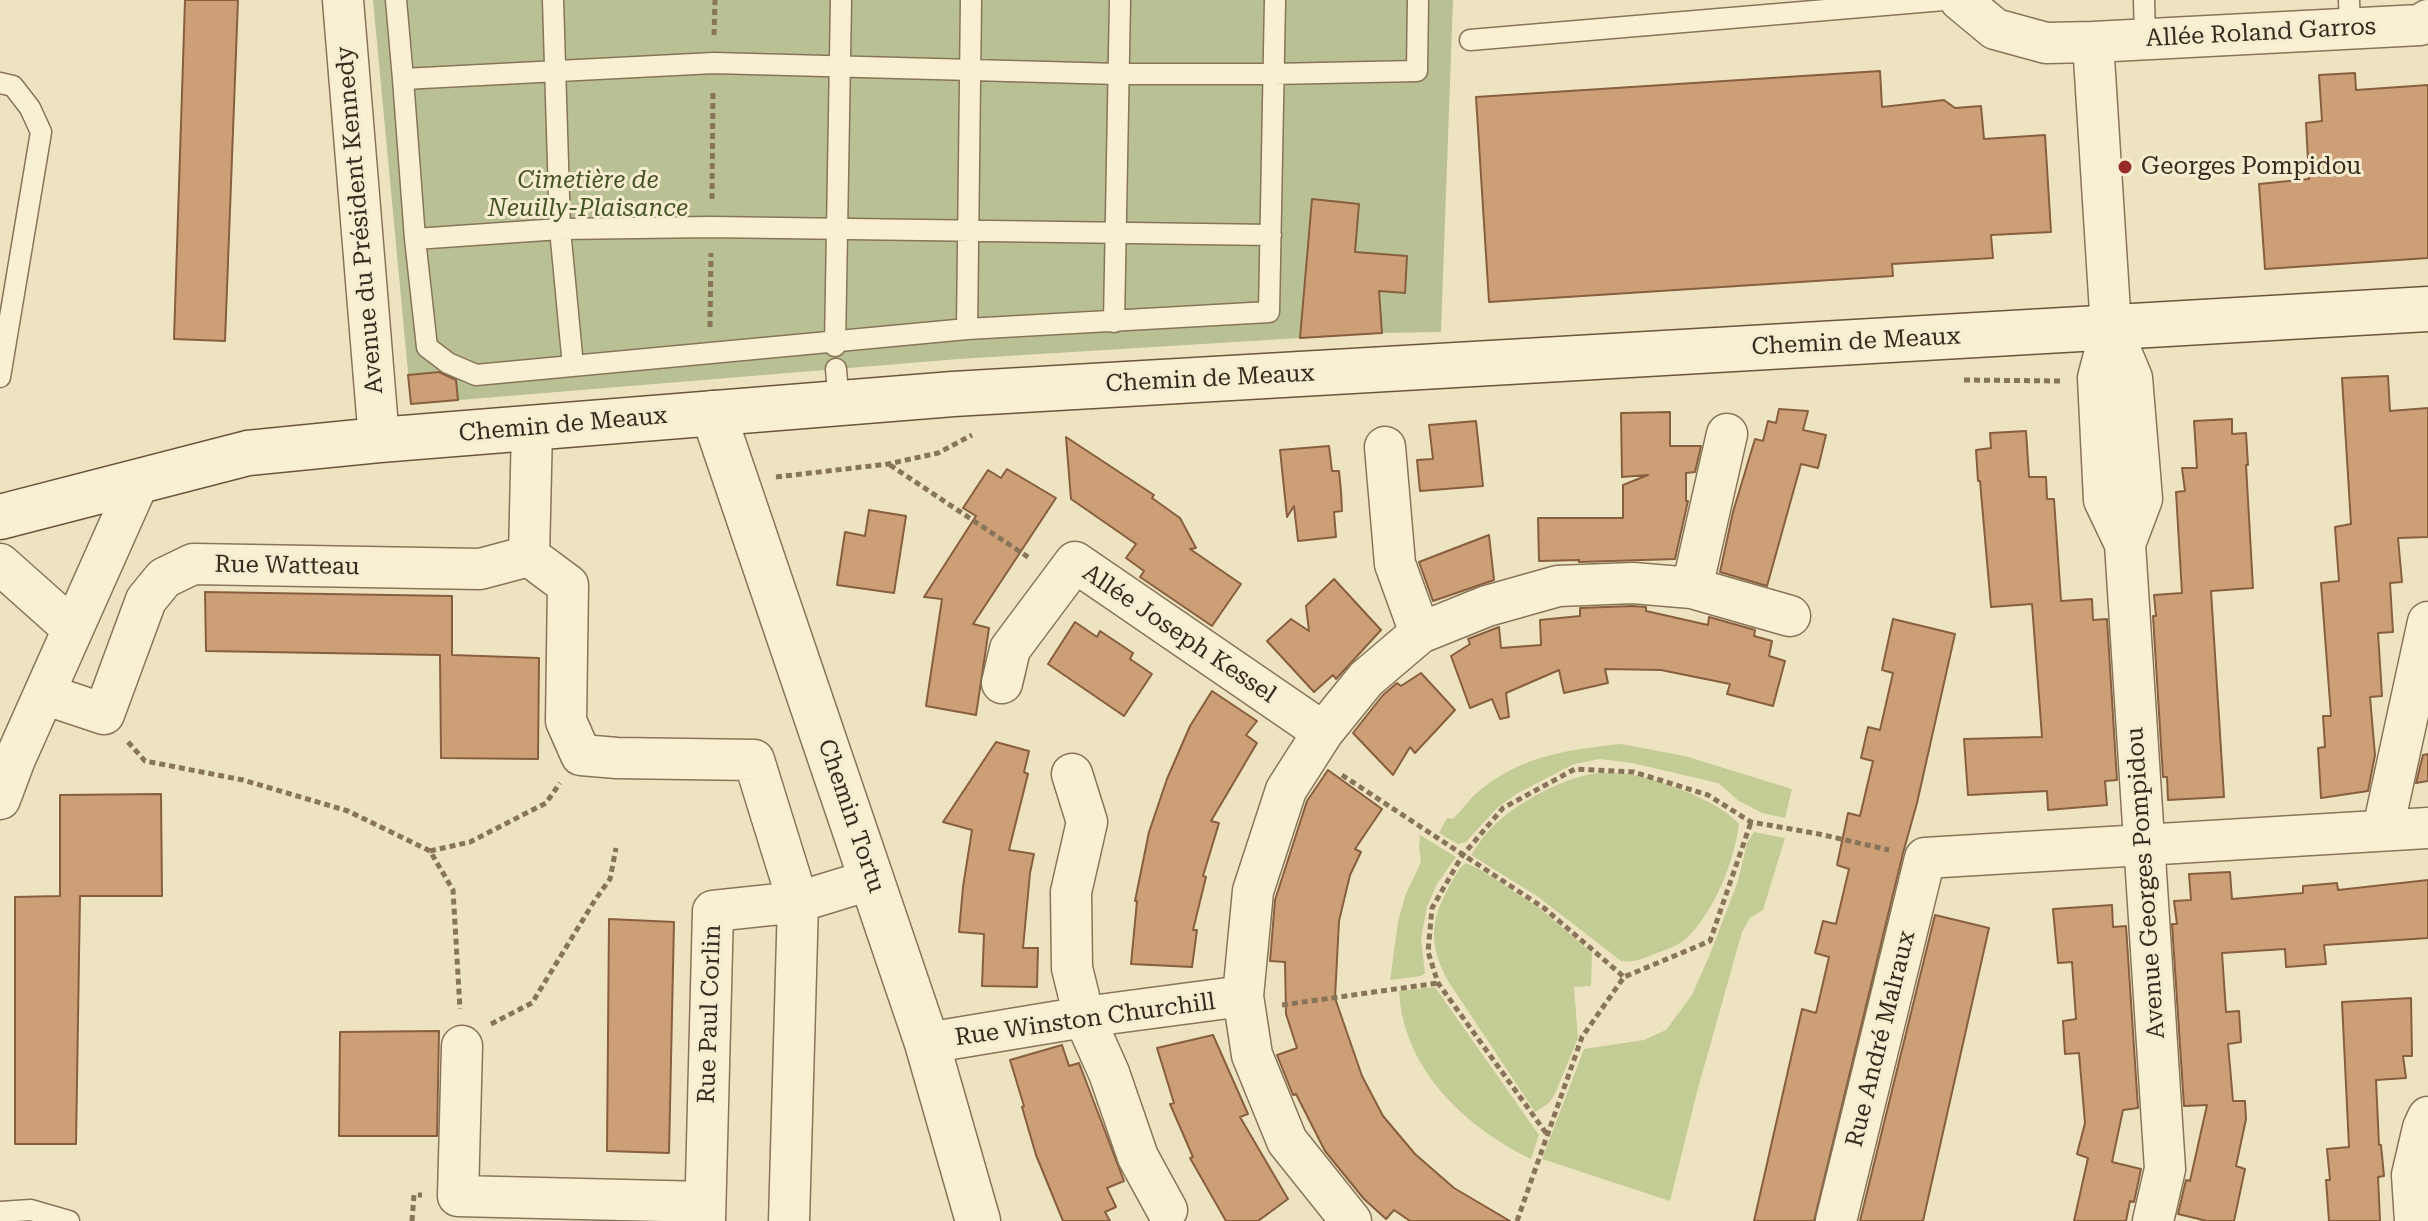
<!DOCTYPE html>
<html>
<head>
<meta charset="utf-8">
<style>
	body { margin:0 }
	canvas { display:block; background:#eee3c1 }
</style>
</head>
<body>
<canvas width="2428" height="1221"></canvas>
<script>
const ctx = document.querySelector('canvas').getContext('2d');
ctx.lineJoin = 'round';
function fill(path, color) { ctx.fillStyle = color; ctx.fill(path, 'evenodd'); }
function trace(path, color, width, dash) { ctx.strokeStyle = color; ctx.lineWidth = width; ctx.lineCap = dash ? 'butt' : 'round'; ctx.setLineDash(dash || []); ctx.stroke(path); }
function write(font, color, halo, rows, align = 'center') {
  ctx.font = font + ' "Roboto Serif",serif'; ctx.lineWidth = 6; ctx.setLineDash([]); ctx.textBaseline = 'middle'; ctx.strokeStyle = halo; ctx.fillStyle = color; for (const [text, x, y, turn = 0] of rows) {
    ctx.save(); ctx.translate(x, y); ctx.rotate((+turn || 0) * Math.PI / 180); ctx.textAlign = isNaN(turn) ? turn : align; if (halo) ctx.strokeText(text, 0, 0); ctx.fillText(text, 0, 0); ctx.restore();
  }
}
fill(new Path2D(`
	M1621 744 1685 756 1792 789 1785 818 1762 813 1739 801 1718 783 1632 763 1600 759 1574 764 1518 793 1497 808 1466 842 1458 844 1439 833 1447 818 1453 819C1462 810 1469 799 1479 791 1523 755 1567 750 1621 744Z
	M1597 773C1607 773 1618 773 1629 774 1658 779 1720 801 1739 824 1734 862 1716 907 1689 936 1680 945 1668 949 1657 953 1644 958 1635 963 1621 961L1537 896 1471 855C1476 848 1480 840 1486 834 1509 806 1561 778 1597 773Z
	M1754 832 1785 838 1763 910 1750 918 1742 932 1697 1092 1670 1201 1542 1159 1584 1049 1644 1040 1666 1030 1692 995 1710 954 1738 881 1747 843Z
	M1420 835 1456 857 1437 884 1427 907 1421 939 1425 973 1421 976 1390 980 1398 922 1405 896 1421 862 1419 847Z
	M1466 863 1481 870 1538 907 1592 953 1591 986 1574 987 1578 1038 1555 1094 1549 1103 1535 1112 1448 981C1423 934 1434 911 1460 868Z
	M1435 987 1539 1135 1531 1159C1465 1127 1403 1069 1399 991Z`), '#c3cc95');
fill(new Path2D(`
	M373 0H1453L1441 332 1381 333 959 359 411 404Z`), '#b9c194');
const building = new Path2D(`
	M185 0H238L225 341 174 339Z
	M1880 71 1882 107 1944 100 1955 108 1981 106 1984 139 2045 135 2051 232 1991 235 1993 258 1892 264 1893 276 1489 302 1476 97Z
	M2355 73 2356 90 2428 85V258L2265 269 2259 184 2309 179 2306 123 2322 121 2319 75Z
	M1312 199 1359 204 1355 252 1407 256 1405 293 1379 291 1382 333 1300 338Z
	M439 372 456 380 458 400 411 404 408 375Z
	M2388 376 2390 411 2428 408V537L2398 538 2402 582 2390 583 2393 632 2378 633 2382 696 2370 697 2375 755 2368 791 2321 798 2318 748 2325 747 2323 716H2331L2321 583 2339 581 2335 527 2351 524 2342 378Z
	M1779 409 1808 411 1803 430 1826 435 1818 468 1801 464 1767 586 1720 572 1733 512 1755 439 1763 441 1768 421 1776 423Z
	M1670 412V446H1701L1695 472 1686 473V501H1688L1675 559 1579 562V560L1539 561 1538 518H1623V485L1648 475 1622 477 1621 413Z
	M2232 419V434L2246 433 2248 465H2246L2253 588 2211 591 2224 797 2168 800 2167 777H2163L2153 616H2156L2154 595 2182 593 2176 492 2185 491 2182 468H2197L2194 421Z
	M1476 421 1483 486 1420 491 1417 460 1433 459 1429 425Z
	M2026 431 2029 477H2046L2047 499H2054L2061 601 2092 599 2093 620 2107 619 2117 780 2105 781 2107 805 2048 810 2047 791 1968 795 1964 739 2042 737 2032 604 1991 607 1980 481H1978L1976 450 1991 448 1990 433Z
	M1066 437 1154 495 1152 498 1180 518 1196 548 1190 549 1241 584 1212 626 1140 577 1144 571 1126 558 1136 544 1071 499Z
	M1329 446 1332 471H1339L1341 491 1342 511 1334 512 1336 537 1298 541 1294 506 1287 517 1280 450Z
	M1007 469 1056 498 973 624 989 628 976 715 926 706 942 599 924 597 976 516 963 508 988 470 1001 478Z
	M869 510 906 516 894 593 837 585 845 532 865 536Z
	M1489 535 1494 580 1433 601 1419 562Z
	M1334 579 1381 630 1336 679 1333 675 1314 692 1267 641 1291 619 1309 631 1306 606Z
	M205 592 452 596V655L539 658 538 759 441 758 440 655 206 651Z
	M1632 606 1646 607V611L1708 625 1709 617 1755 630 1754 636 1772 641 1769 656 1785 661 1773 706 1727 694 1730 684 1661 670 1605 669 1608 683 1564 693 1559 670 1506 693 1509 717 1500 719 1492 699 1470 708 1451 656 1470 644 1468 639 1499 627 1501 648 1541 645 1540 620 1580 616V608Z
	M1893 619 1955 634 1917 803 1903 853 1814 1221H1754L1802 1009 1816 1013 1829 957 1815 953 1823 921 1836 924 1849 869 1837 865 1848 813 1860 816 1873 761 1861 758 1868 727 1880 730 1893 673 1882 670Z
	M1075 622 1097 637 1100 631 1133 653 1130 659 1152 674 1124 716 1048 664Z
	M1421 673 1455 710 1415 753 1410 747 1393 775 1353 733 1383 695 1397 683 1401 686Z
	M1212 691 1257 721 1246 735 1257 743 1211 821 1219 823 1203 876 1206 877 1193 930H1197L1192 967 1131 964 1137 901H1135L1149 832 1167 779 1190 726Z
	M996 742 1029 751 1024 772 1028 774 1009 850 1034 854 1030 873 1023 948H1038L1037 987 982 986 984 934 959 932 963 887 972 830 943 822Z
	M2428 754V781L2416 783 2423 755Z
	M1328 770 1382 809 1355 849 1361 852 1350 875 1339 921 1335 998 1362 1076 1383 1116 1415 1154 1454 1188 1510 1221H1410L1394 1210 1386 1219 1364 1199 1325 1151 1296 1094 1293 1095 1277 1055 1297 1048 1286 1014 1285 962 1270 961 1275 900 1307 801Z
	M161 794 162 896H80L76 1144H15V897L60 896V795Z
	M2230 872 2232 899 2303 893V886L2337 883 2338 890 2428 880V938L2324 945 2326 964 2286 967 2285 949 2222 953 2226 1012 2239 1011 2241 1042 2228 1044 2233 1101H2245L2246 1119 2236 1166 2245 1169 2234 1221H2207L2178 1214 2186 1180 2190 1181 2207 1105 2184 1106 2172 924H2177L2174 901 2191 900 2189 874Z
	M2112 905 2113 927 2126 926 2138 1108 2123 1110 2112 1162 2141 1169 2134 1202 2130 1201 2126 1221H2074L2088 1158 2077 1154 2085 1123 2079 1053 2065 1054 2063 1021 2076 1019 2072 962 2058 963 2053 909Z
	M1935 915 1989 928 1923 1221H1860Z
	M609 919 674 922 669 1153 607 1151Z
	M2411 998 2412 1056H2403L2406 1078 2376 1080 2379 1145H2381L2384 1176 2378 1177 2380 1221H2329L2326 1180H2330L2327 1149 2349 1147 2342 1002Z
	M439 1031 437 1136H339L340 1032Z
	M1213 1035 1248 1114 1240 1117 1288 1199 1258 1221H1226L1190 1158 1193 1157 1170 1104 1174 1103 1157 1048Z
	M1062 1045 1069 1066 1079 1063 1124 1181 1107 1188 1116 1207 1105 1212 1110 1221H1063L1036 1155 1022 1107 1024 1106 1010 1060Z`);
fill(building, '#cd9f76');
trace(building, '#875f3e', 2);
const service = new Path2D(`
	M396 0 403 79 714 63 1119 74H1273L1417 71 1418 0
	M553 0 560 229 573 366
	M2144 0 2145 39
	M2349 0 2350 28
	M1470 40 1944 0
	M403 79 415 239 427 347 448 363 476 375 967 329 1269 312 1275 0
	M0 83 13 86 30 108 41 132 0 377
	M415 239 560 229 711 227 1271 235
	M1114 322 1120 0
	M967 329 971 0
	M835 346 841 0
	M836 369 839 405
	M0 1212 31 1210 69 1221`);
const minor = new Path2D(`
	M343 0 379 440
	M1960 0 1995 29 2046 43 2093 42 2111 328 2098 378 2104 500 2125 544 2165 1169 2153 1221
	M2093 42 2420 25 2428 20
	M2111 328 2132 378 2142 499 2125 544
	M532 428 529 556 568 585 566 721 581 755 617 758 754 760 798 902 789 1221
	M1385 447 1395 564 1420 633
	M0 564 73 629
	M1692 588 1727 434
	M1002 683 1010 649 1075 562 1323 732
	M44 694 104 714 146 600 164 578 193 564 480 569 529 556
	M1072 774 1087 822 1071 892 1072 968 1084 1017 1109 1073 1138 1157 1167 1210
	M0 799 15 759 138 483
	M2383 829 2428 622
	M927 1043 1084 1017 1243 996
	M462 1046 458 1196 705 1202
	M705 1221 713 911 798 902 873 879
	M1351 1221 1287 1141 1252 1055 1243 996 1253 891 1286 790 1323 732 1366 679 1420 633 1487 606 1558 586 1633 583 1692 588 1790 616
	M1836 1221 1925 858 2428 828
	M2415 1221 2412 1175 2423 1128 2428 1117`);
const tertiary = new Path2D(`
	M713 413 927 1043 978 1221`);
const secondary = new Path2D(`
	M0 517 248 453 379 440 953 394 2428 309`);
trace(service, '#887458', 23);
trace(minor, '#887458', 43);
trace(tertiary, '#887458', 47);
trace(secondary, '#6a553c', 47);
trace(new Path2D(`
	M714 35 715 0
	M712 199 713 89
	M710 327 711 253
	M1964 380 2062 381
	M890 465 1031 559
	M776 477 888 464 938 453 972 435
	M128 742 145 761 243 780 348 811 430 851 453 890 460 1009
	M1342 775 1544 908 1624 977
	M430 851 470 842 546 803 560 783
	M1282 1005 1438 983
	M491 1024 532 1003 595 900 610 879 616 848
	M1546 1133 1438 983 1428 952 1432 908 1462 856 1503 808 1575 769 1634 772 1708 795 1751 822 1819 834 1889 850
	M412 1221 414 1195H422
	M1517 1221 1582 1037 1624 977 1710 941 1751 822`), '#887458', 5, [6, 4]);
trace(service, '#f9f0d4', 20);
trace(minor, '#f9f0d4', 40);
trace(tertiary, '#f9f0d4', 44);
trace(secondary, '#f9f0d4', 44);
for (const [x, y, r, color] of [
	[2125,167,8,"#972d28"]
]) { const dot = new Path2D(); dot.arc(x, y, r, 0, 2 * Math.PI); ctx.fillStyle = color; ctx.fill(dot); trace(dot, '#f6edd0', 3); }
write('24px', '#372b1d', '#f6edd0', [
	["Allée Roland Garros",2261,33,-3],
	["Avenue du Président Kennedy",360,220,-95],
	["Chemin de Meaux",1856,342,-3],
	["Chemin de Meaux",1210,379,-3],
	["Chemin de Meaux",563,425,-5],
	["Rue Watteau",287,566,1],
	["Allée Joseph Kessel",1179,634,34],
	["Chemin Tortu",851,816,71],
	["Avenue Georges Pompidou",2146,883,-94],
	["Rue Paul Corlin",710,1014,-88],
	["Rue Winston Churchill",1085,1020,-8],
	["Rue André Malraux",1881,1039,-76]
]);
write('24px', '#372b1d', '#f6edd0', [
	["Georges Pompidou",2141,167]
], 'left');
write('italic 24px', '#455423', '#f6edd0', [
	["Cimetière de",588,181],
	["Neuilly-Plaisance",588,209]
]);
</script>
</body>
</html>
